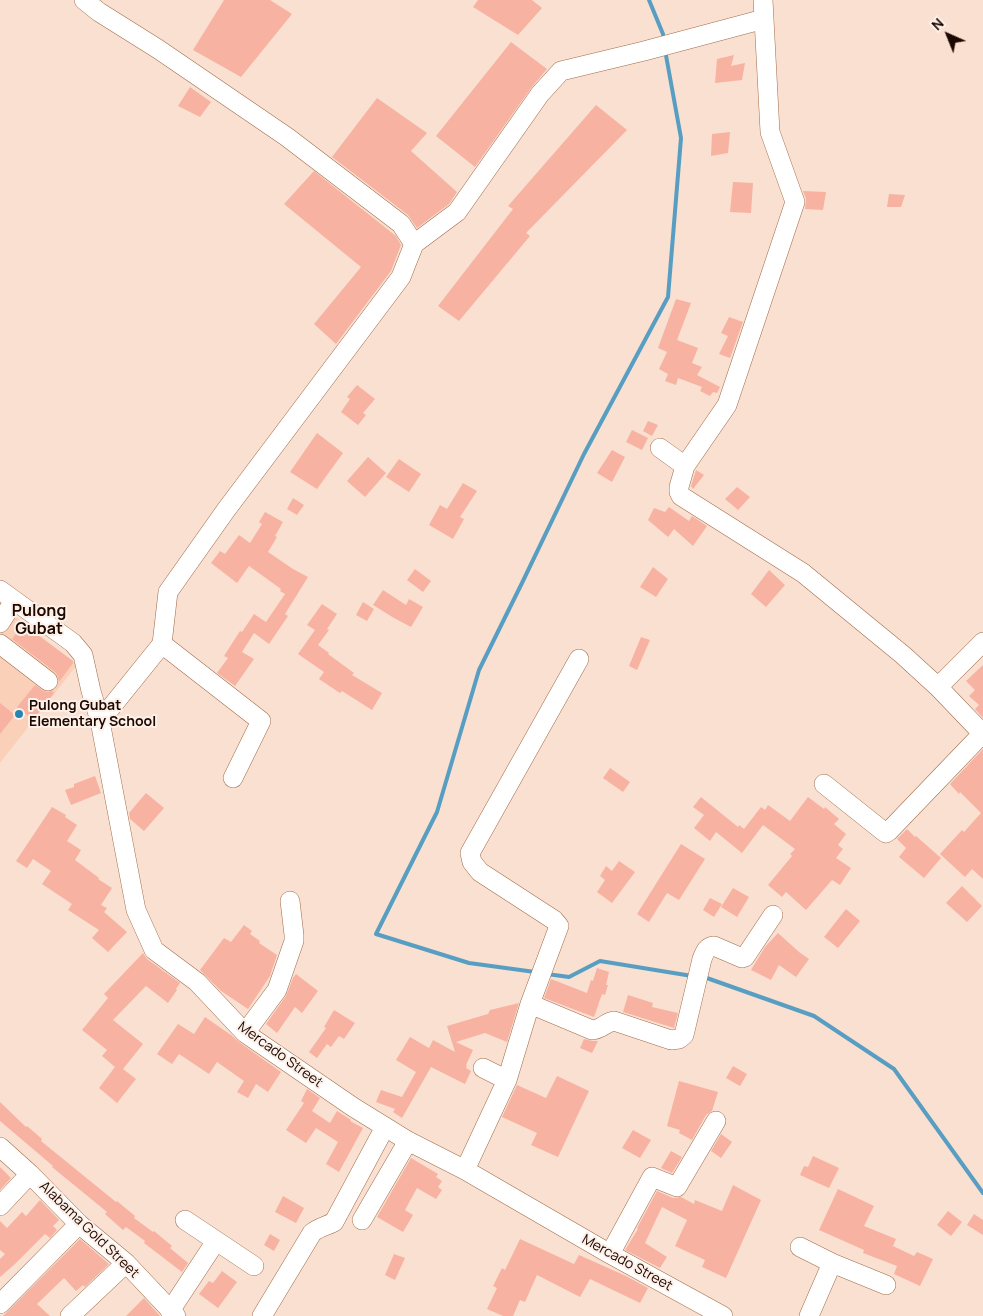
<!DOCTYPE html>
<html>
<head>
<meta charset="utf-8">
<style>
	body { margin:0 }
	#map { position:relative; width:983px; height:1316px; overflow:hidden; background:#f9e0d1; font-family:Manrope,sans-serif }
	canvas { display:block }
	.north { position:absolute; left:923px; top:10px; width:50px; height:50px; -webkit-text-stroke:4px #fdf0e8; paint-order:stroke; rotate:316deg; font-size:14px; font-weight:700; line-height:20px; text-align:center; color:#1d0800 }
	.north::after { content:''; display:block; margin:auto; width:18px; height:22px; background:#1d0800; clip-path:polygon(50% 0,100% 100%,50% 72%,0 100%) }
</style>
</head>
<body>
<div id="map">
<canvas width="983" height="1316"></canvas>
<div class="north">N</div>
</div>
<script>
const ctx = document.querySelector('canvas').getContext('2d');
ctx.lineJoin = 'round';
function fill(path, color) { ctx.fillStyle = color; ctx.fill(path, 'evenodd'); }
function trace(path, color, width, dash) { ctx.strokeStyle = color; ctx.lineWidth = width; ctx.lineCap = dash ? 'butt' : 'round'; ctx.setLineDash(dash || []); ctx.stroke(path); }
function write(font, color, halo, rows, align = 'center') {
  ctx.font = font + ' Manrope,sans-serif'; ctx.lineWidth = 4; ctx.setLineDash([]); ctx.textBaseline = 'middle'; ctx.strokeStyle = halo; ctx.fillStyle = color; for (const [text, x, y, turn = 0] of rows) {
    ctx.save(); ctx.translate(x, y); ctx.rotate((+turn || 0) * Math.PI / 180); ctx.textAlign = isNaN(turn) ? turn : align; if (halo) ctx.strokeText(text, 0, 0); ctx.fillText(text, 0, 0); ctx.restore();
  }
}
fill(new Path2D(`
	M0 604 77 665 0 763Z`), '#fad1b8');
trace(new Path2D(`
	M649 0 663 34 664 41
	M535 972 469 963 376 934 437 812 479 670 522 583 584 454 668 297 681 138 665 50
	M547 974 569 977 600 961 692 976
	M704 977 814 1016 894 1069 983 1193`), '#589ec2', 4);
fill(new Path2D(`
	M224 0H270L292 14 241 77 193 50Z
	M478 0H532L542 8 518 35 473 7Z
	M511 42 547 69 531 88 475 167 436 136Z
	M734 55 731 66 745 63 742 80 715 83 717 59Z
	M190 87 211 102 200 117 178 106Z
	M377 98 427 133 411 151 457 192 449 204 417 228 408 215 332 157Z
	M596 105 627 130 526 233 530 236 459 321 438 306 513 209 508 206Z
	M730 132 728 153 711 156 712 134Z
	M314 171 396 236 401 245 391 271 336 344 314 324 361 267 284 204Z
	M733 182 753 183 751 213 730 212Z
	M803 191 826 192 823 210 805 209 806 199Z
	M889 194 905 195 901 207H887Z
	M676 299 691 303 677 340 698 348 692 363 702 367 697 375 720 387 717 393 713 392 710 396 700 391 702 387 678 378 676 385 665 381 668 374 659 369 667 352 658 348Z
	M729 317 743 322 730 358 719 354 728 336 721 333Z
	M357 385 375 399 363 413 366 415 358 425 341 412 350 399 347 397Z
	M648 421 658 425 652 436 643 431Z
	M632 430 648 438 642 450 626 442Z
	M317 433 343 453 317 489 290 472Z
	M612 450 625 457 612 482 597 473Z
	M368 457 386 473 365 497 347 481Z
	M399 459 421 474 409 492 386 477Z
	M696 470 704 475 693 489 691 486Z
	M463 483 477 491 460 517 464 519 453 539 429 525 440 505 447 509Z
	M737 487 750 497 738 510 725 499Z
	M293 498 304 505 297 515 287 509Z
	M669 507 689 521 692 516 707 526 693 546 674 529 668 537 648 520 654 508 665 512Z
	M265 512 283 522 275 536 277 537 268 552 293 569 308 577 285 614 288 616 269 644 254 633 242 652 254 659 235 686 217 673 228 658 224 656 240 631 242 632 254 614 266 622 285 594 280 591 281 589 249 566 237 583 211 563 220 551 225 554 239 535 250 543 262 524 259 522Z
	M653 567 668 579 656 597 640 587Z
	M415 569 431 581 423 592 407 580Z
	M769 570 785 585 766 607 751 594Z
	M383 590 406 605 409 599 423 607 411 627 394 618 373 605Z
	M363 602 374 609 367 621 356 615Z
	M322 604 337 614 327 629 329 630 318 645 329 653 328 654 354 673 352 675 382 693 372 710 342 691 340 693 319 679 324 672 298 654 315 630 307 625Z
	M23 624 73 661V663L59 682 58 676 55 672 12 639Z
	M641 637 650 640 637 670 629 666Z
	M983 665V718L975 709 979 705 969 696 975 690 966 681Z
	M35 685 42 690 47 692 52 691 54 693 33 720 17 707Z
	M0 703 15 715 0 734Z
	M983 749V879L972 869 965 877 940 854 962 830 964 832 981 813 960 792 959 794 950 784Z
	M610 768 630 782 623 792 603 778Z
	M95 776 101 793 71 805 65 790 74 787V784Z
	M146 793 164 808 144 831 130 819 129 813Z
	M701 797 738 827 739 825 744 829 761 807 765 810 768 805 790 821 808 797 824 809 825 807 839 819 834 824 846 834 838 845 843 849 836 858 851 868 840 885 832 880 806 910 786 892 782 897 768 885 792 856 790 854 795 849 763 825 742 853 716 832 710 841 694 828 704 815 693 807Z
	M52 807 66 815 65 817 77 825 67 841 81 850 75 860 99 878 98 879 112 888 101 905 107 908 104 912 127 932 108 952 92 938 99 930 68 910 72 904 42 884 51 871 33 859 27 868 16 861Z
	M907 829 915 837 916 836 941 858 924 878 899 857 906 848 897 839Z
	M681 844 705 859 679 900 667 893 649 922 637 914Z
	M619 861 635 872 612 903 597 892 605 880 600 876 606 866 612 871Z
	M962 886 982 906 967 922 946 903Z
	M733 888 749 897 737 917 721 907Z
	M710 898 722 904 714 917 703 910Z
	M846 909 860 921 838 948 824 937Z
	M244 925 252 931 250 934 260 941 259 943 277 955 270 976 248 1009 221 991 200 970 224 938 231 942Z
	M778 933 799 952 809 959 796 977 779 965 771 980 751 970 765 947Z
	M143 953 147 959 180 983 176 989 177 990 168 1003 146 986 113 1020 143 1044 123 1069 136 1079 117 1103 99 1088 115 1067 102 1056 107 1050 82 1030 108 998 104 994Z
	M597 968 609 972 606 985H608L605 995 602 994 594 1017 544 998 551 979 587 993 591 980 593 981Z
	M296 974 318 991 302 1013 295 1007 277 1033 266 1024 286 996 293 978Z
	M628 995 653 1003 652 1007 678 1013 674 1028 623 1012Z
	M519 1003 507 1042 485 1033 456 1042 473 1050 466 1065 467 1066 466 1068 471 1071 465 1084 431 1067 402 1118 393 1112 395 1109 376 1102 381 1090 402 1097 416 1072 396 1060 410 1037 429 1048 433 1040 455 1052 447 1026 488 1014 490 1010Z
	M334 1010 355 1023 344 1039 339 1036 331 1047 327 1044 317 1058 309 1052 326 1028 324 1027Z
	M205 1017 231 1035 239 1042 281 1072 268 1092 256 1084 248 1098 237 1092 244 1081 217 1062 209 1074 179 1054 172 1064 157 1054 178 1024 194 1034Z
	M584 1039 593 1041H598L592 1053 580 1048Z
	M733 1066 747 1074 740 1086 726 1078Z
	M557 1076 589 1091 558 1157 531 1145 537 1133 502 1117 517 1085 546 1098Z
	M679 1081 718 1092 712 1111 706 1115 692 1140 679 1133 680 1130 667 1126Z
	M307 1089 320 1098 312 1111 330 1123 337 1111 351 1120 350 1121 363 1128 339 1172 326 1164 338 1142 316 1128 306 1143 286 1130 304 1103 301 1101Z
	M0 1102 26 1127 27 1126 42 1139 41 1141 116 1202 117 1201 135 1216 134 1218 153 1232 154 1231 172 1246 170 1248 188 1263 182 1272 144 1243 145 1241 126 1227 123 1230 105 1214 107 1212 52 1167 53 1166 0 1121Z
	M633 1130 651 1140 640 1158 622 1148Z
	M721 1134 732 1142 721 1158 711 1151Z
	M671 1151 682 1157 672 1173 661 1168Z
	M813 1156 839 1168 829 1188 800 1175 804 1166 808 1167Z
	M411 1158 438 1174 436 1177 442 1181 438 1187 442 1190 436 1199 417 1188 405 1210 413 1215 403 1232 377 1217Z
	M0 1167 11 1178 0 1190Z
	M733 1185 761 1200 726 1278 702 1267 705 1260 675 1246 687 1220 662 1207 645 1243 667 1257 660 1268 625 1250 638 1229 637 1228 657 1191 673 1198 681 1197 694 1204 695 1200 722 1211Z
	M838 1189 874 1206 864 1226 896 1239 893 1246 914 1256 917 1252 933 1259 920 1286 894 1274 897 1266 863 1253 864 1250 819 1230Z
	M283 1196 304 1208 296 1223 275 1212Z
	M40 1200 59 1220 53 1226 57 1230 50 1238 45 1234 15 1264 0 1277V1259L5 1254 0 1250V1221L7 1228 22 1212 26 1216Z
	M948 1211 962 1222 951 1236 937 1225Z
	M974 1214 983 1220V1235L967 1225Z
	M270 1234 280 1240 274 1251 264 1245Z
	M80 1239 109 1264 85 1287 83 1285 76 1291 64 1278 37 1304 50 1316H3Z
	M520 1239 574 1264 579 1255 626 1276 648 1288 640 1303 590 1279 580 1297 537 1275 525 1302 520 1300 513 1316H503L487 1309 497 1288 493 1286 502 1268 505 1270Z
	M394 1254 405 1258 395 1280 385 1275Z
	M222 1271 237 1282 218 1308 199 1294 209 1281 213 1283Z
	M144 1298 160 1316H126Z`), '#f8b2a2');
const minor = new Path2D(`
	M84 0 99 12 158 49 287 137 401 224 414 244
	M763 0 770 132 795 202 727 405 685 466 679 487V492L681 496 803 573 903 655 938 687 983 734
	M660 448 685 466
	M0 590 73 643 83 655 91 691 100 721 136 910 154 950 197 982 245 1033 353 1107 408 1141 465 1170 610 1254 723 1316
	M0 623 14 601
	M0 644 48 681
	M162 644 261 721 233 778
	M938 687 983 642
	M100 721 162 644 168 592 226 510 401 277 414 244 457 212 540 94 561 71 644 51 764 19
	M824 784 883 831 886 833 889 831 983 733
	M530 1004 592 1030C601 1030 606 1022 614 1021L671 1040 679 1039 684 1035 702 959C705 952 706 947 714 946L742 958 745 957 773 915
	M245 1033 277 990 294 941V935L290 901
	M483 1068 507 1080
	M0 1147 30 1174 79 1224 126 1263 176 1316
	M465 1170 507 1080 530 1004 559 926 554 920 480 872 472 862 470 853 579 659
	M0 1206 30 1174
	M185 1220 254 1266
	M362 1220 408 1141
	M800 1247 832 1263 809 1316
	M610 1254 652 1177 677 1187 716 1121
	M832 1263 886 1285
	M0 1304 79 1224
	M170 1311 216 1241
	M70 1316 126 1263
	M262 1316 312 1233C319 1227 327 1226 334 1222L385 1127`);
trace(minor, '#a26b47', 20);
trace(minor, '#fff', 19);
for (const [x, y, r, color] of [
	[19,714,5,"#2686b1"]
]) { const dot = new Path2D(); dot.arc(x, y, r, 0, 2 * Math.PI); ctx.fillStyle = color; ctx.fill(dot); trace(dot, '#fdf0e8', 2); }
write('bold 14px', '#1d0800', '#fdf0e8', [
	["Pulong Gubat",29,706],
	["Elementary School",29,722]
], 'left');
write('14px', '#1d0800', '#fdf0e8', [
	["Mercado Street",280,1055,36],
	["Alabama Gold Street",89,1230,44],
	["Mercado Street",627,1263,29]
]);
write('bold 16px', '#1d0800', '#fdf0e8', [
	["Pulong",39,612],
	["Gubat",39,630]
]);
</script>
</body>
</html>
